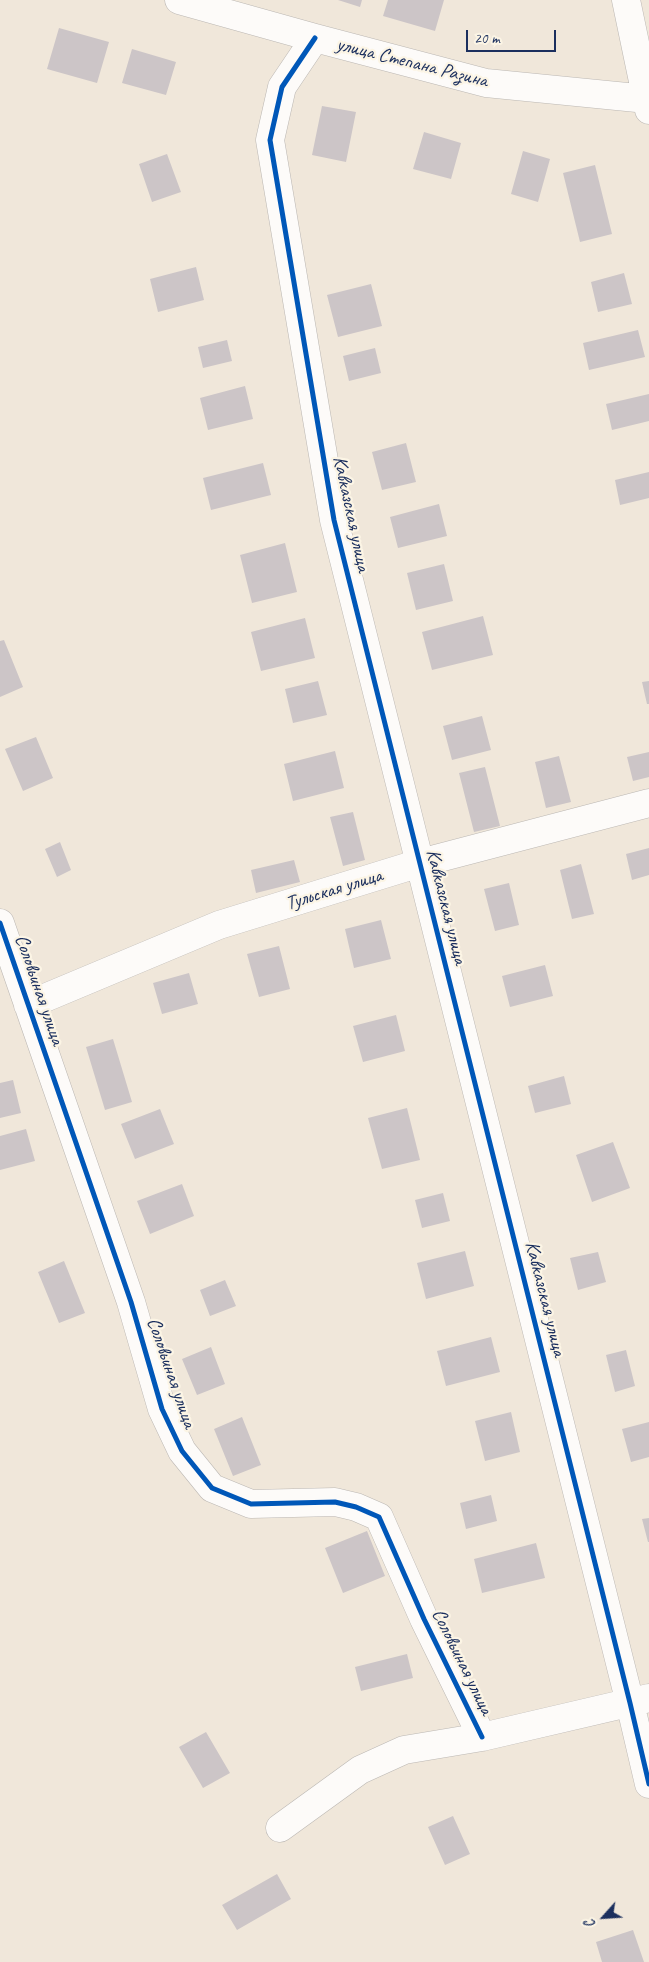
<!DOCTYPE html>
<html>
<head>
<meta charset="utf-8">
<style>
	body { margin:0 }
	#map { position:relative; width:649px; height:1962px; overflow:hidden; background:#f0e7da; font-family:Caveat,sans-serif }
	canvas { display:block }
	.north { position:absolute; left:579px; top:1892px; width:50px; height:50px; -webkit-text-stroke:4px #fcf5e5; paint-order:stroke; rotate:244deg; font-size:14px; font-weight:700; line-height:20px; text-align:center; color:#1b2f5e }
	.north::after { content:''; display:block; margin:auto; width:18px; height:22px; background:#1b2f5e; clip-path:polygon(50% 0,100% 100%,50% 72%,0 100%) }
	.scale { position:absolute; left:466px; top:30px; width:90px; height:22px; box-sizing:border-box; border:2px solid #1b2f5e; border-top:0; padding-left:6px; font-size:15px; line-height:18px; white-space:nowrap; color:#1b2f5e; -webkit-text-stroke:4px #fcf5e5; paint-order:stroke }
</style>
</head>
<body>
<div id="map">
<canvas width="649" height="1962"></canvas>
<div class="north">С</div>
<div class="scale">20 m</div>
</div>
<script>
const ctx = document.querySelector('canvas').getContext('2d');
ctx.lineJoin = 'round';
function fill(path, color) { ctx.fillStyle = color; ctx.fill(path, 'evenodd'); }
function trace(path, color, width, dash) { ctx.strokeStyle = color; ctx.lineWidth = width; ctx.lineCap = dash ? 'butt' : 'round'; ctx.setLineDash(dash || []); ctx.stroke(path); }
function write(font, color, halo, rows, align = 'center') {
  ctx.font = font + ' Caveat,sans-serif'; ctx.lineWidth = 4.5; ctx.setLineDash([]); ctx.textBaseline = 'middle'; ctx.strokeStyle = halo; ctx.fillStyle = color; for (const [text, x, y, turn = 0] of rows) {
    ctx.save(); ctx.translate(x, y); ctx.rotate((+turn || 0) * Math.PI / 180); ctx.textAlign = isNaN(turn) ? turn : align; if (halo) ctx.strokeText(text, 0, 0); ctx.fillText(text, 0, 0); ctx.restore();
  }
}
fill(new Path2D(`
	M338 0H362L360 7Z
	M388 0H444L435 31 383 16Z
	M59 28 109 42 97 83 47 69Z
	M132 49 176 62 166 95 122 83Z
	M322 106 356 112 346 162 312 155Z
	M424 132 461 143 451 179 413 169Z
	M523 151 550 159 538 202 511 194Z
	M167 154 181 192 152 202 139 164Z
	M595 165 612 234 580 242 563 173Z
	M196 267 204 300 158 312 150 279Z
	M624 273 632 304 598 312 591 282Z
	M371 284 382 326 338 337 327 295Z
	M638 330 645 357 589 370 583 343Z
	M227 340 232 361 203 368 198 347Z
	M375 348 381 373 349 381 343 356Z
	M245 386 253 419 208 430 200 398Z
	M649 394V421L612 430 606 404Z
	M406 443 416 482 382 490 372 452Z
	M263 463 271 495 211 510 203 478Z
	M649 472V498L620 505 615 480Z
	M439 504 447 536 398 548 390 517Z
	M285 543 297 592 252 603 240 555Z
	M444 564 453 601 416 610 407 573Z
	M483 616 493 655 432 670 422 632Z
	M305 618 315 658 261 671 251 632Z
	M4 640 23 687 0 697V641Z
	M318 681 327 715 293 723 285 689Z
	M649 681V704H647L642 682Z
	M482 716 491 750 452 760 443 726Z
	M36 737 53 778 23 791 5 749Z
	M335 751 344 788 293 801 284 764Z
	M649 752V777L633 781 627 757Z
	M559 756 571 802 546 808 535 762Z
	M485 767 500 826 474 832 459 773Z
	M353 812 365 860 343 866 330 817Z
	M60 842 71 870 57 877 45 849Z
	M649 848V875L632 880 626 854Z
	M294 860 300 882 256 893 251 870Z
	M581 864 594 914 572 919 560 870Z
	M509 883 519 925 495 931 484 889Z
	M381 920 391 959 354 968 345 929Z
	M279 946 290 989 259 997 247 954Z
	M545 965 553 996 510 1007 502 976Z
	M189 973 198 1004 162 1014 153 983Z
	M396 1015 405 1051 363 1062 353 1026Z
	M113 1039 132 1102 105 1110 86 1047Z
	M564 1076 571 1104 535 1113 528 1086Z
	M13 1080 21 1113 0 1118V1083Z
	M407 1108 420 1160 382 1169 368 1118Z
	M160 1109 174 1144 135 1159 121 1124Z
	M26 1129 35 1161 0 1170V1136Z
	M613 1142 630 1188 592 1202 576 1155Z
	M182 1184 194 1216 150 1234 137 1201Z
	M443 1193 450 1221 422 1228 415 1200Z
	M465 1251 474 1286 426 1299 417 1263Z
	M598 1252 606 1282 578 1290 570 1258Z
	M64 1261 85 1313 59 1323 38 1272Z
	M225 1280 236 1306 210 1316 200 1290Z
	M491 1337 500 1372 446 1386 437 1351Z
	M211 1347 225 1384 197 1395 182 1359Z
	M626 1350 635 1386 615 1392 606 1355Z
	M511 1412 520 1452 485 1461 475 1421Z
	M242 1417 261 1465 233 1476 214 1429Z
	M649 1422V1457L631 1462 622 1429Z
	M491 1495 497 1521 466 1529 460 1503Z
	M649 1518V1542H648L642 1519Z
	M367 1531 385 1576 343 1593 325 1548Z
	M536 1543 545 1578 482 1593 474 1559Z
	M407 1654 413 1678 361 1691 355 1667Z
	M206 1732 230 1773 203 1788 179 1747Z
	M453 1816 470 1854 445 1865 428 1827Z
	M277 1874 291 1899 237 1930 222 1905Z
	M633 1930 644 1962H602L596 1942Z`), '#ccc5c7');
const minor = new Path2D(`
	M179 0 315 38 486 83 647 99 649 101
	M626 0 649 110
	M315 38 282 87 270 140 334 520 630 1703 649 1784
	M0 923 131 1302 162 1409 182 1451 212 1488 251 1504 335 1502 356 1507 379 1517 424 1619 482 1737
	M28 1005 219 925 420 863 649 803
	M280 1828 360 1770 404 1750 482 1737 649 1698`);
trace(minor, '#bbb7b3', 29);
trace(minor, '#fdfbf9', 28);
trace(new Path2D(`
	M315 38 282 87 270 140 334 520 630 1703 649 1784
	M0 923 131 1302 162 1409 182 1451 212 1488 251 1504 335 1502 356 1507 379 1517 424 1619 482 1737`), '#0057b8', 5);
write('20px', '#1b2f5e', '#fcf5e5', [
	["улица Степана Разина",412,63,14],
	["Кавказская улица",351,514,78],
	["Тульская улица",334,890,-17],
	["Кавказская улица",446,907,76],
	["Соловьиная улица",39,990,71],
	["Кавказская улица",545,1299,76],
	["Соловьиная улица",171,1373,71],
	["Соловьиная улица",462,1662,64]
]);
</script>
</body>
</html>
